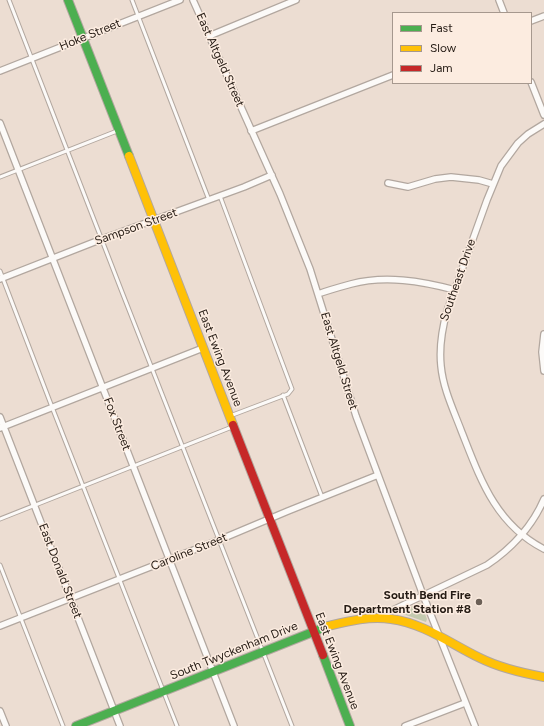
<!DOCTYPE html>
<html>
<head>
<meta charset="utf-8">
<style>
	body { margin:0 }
	#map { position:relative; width:544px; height:726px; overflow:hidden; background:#ecddd2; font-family:Figtree,sans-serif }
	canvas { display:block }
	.legend { position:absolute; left:392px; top:12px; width:140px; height:72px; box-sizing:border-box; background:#fcece0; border:1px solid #a6988e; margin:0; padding:5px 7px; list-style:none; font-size:12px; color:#251b14 }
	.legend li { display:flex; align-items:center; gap:8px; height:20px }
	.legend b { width:20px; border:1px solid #a6988e }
</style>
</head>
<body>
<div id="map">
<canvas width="544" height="726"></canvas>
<ul class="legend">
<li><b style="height:5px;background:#4caf50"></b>Fast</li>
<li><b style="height:5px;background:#ffc107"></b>Slow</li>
<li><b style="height:5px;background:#c62828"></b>Jam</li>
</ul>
</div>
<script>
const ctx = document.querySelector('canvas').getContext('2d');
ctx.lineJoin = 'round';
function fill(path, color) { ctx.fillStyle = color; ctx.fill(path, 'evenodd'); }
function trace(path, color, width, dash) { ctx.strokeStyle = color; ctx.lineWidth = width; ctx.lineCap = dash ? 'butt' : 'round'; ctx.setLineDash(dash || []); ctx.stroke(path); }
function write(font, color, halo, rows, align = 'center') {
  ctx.font = font + ' Figtree,sans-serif'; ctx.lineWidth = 3; ctx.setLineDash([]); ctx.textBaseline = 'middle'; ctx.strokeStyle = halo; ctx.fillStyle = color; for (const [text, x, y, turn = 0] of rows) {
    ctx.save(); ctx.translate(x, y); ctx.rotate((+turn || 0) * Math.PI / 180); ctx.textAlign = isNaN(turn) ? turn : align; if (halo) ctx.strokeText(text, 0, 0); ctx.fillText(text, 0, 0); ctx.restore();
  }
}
fill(new Path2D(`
	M418 603 421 604 427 619 426 622 400 613Z`), '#c4caaf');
const lane = new Path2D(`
	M9 0 122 292 292 726
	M132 0 209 200
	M0 177 117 131
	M220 196 292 389 288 394 230 416
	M0 271 52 407 177 726
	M283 395 322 497
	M0 519 232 427
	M0 565 63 726`);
const street = new Path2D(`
	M193 0 280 194 310 269 356 416 423 595 475 726
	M499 0 504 13
	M531 21 544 16
	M209 36 296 0
	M0 71 180 0
	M531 82 544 115
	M0 123 234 726
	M544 124 528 134 518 143 501 166 487 200 447 311C442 329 439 347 441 366 443 388 453 409 461 430 480 478 495 524 544 549
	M251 131 393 75
	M388 183 408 187 435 179 451 177 479 180 493 184
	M0 279 102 239 244 187 272 175
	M318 294C329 290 340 287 351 284 385 275 421 281 455 290
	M544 334 542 352 544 371
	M0 417 120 726
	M0 428 203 348
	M376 618 487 565C512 548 532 527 544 499
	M0 626 219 540 288 511 378 475
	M0 711 6 726
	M405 726 465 703`);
const fast = new Path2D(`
	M68 0 129 156
	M323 655 350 726
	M76 726 328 626`);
const slow = new Path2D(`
	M129 156 233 425
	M328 626C349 621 369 616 391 619 423 623 451 644 480 658 500 668 522 673 544 677`);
const jam = new Path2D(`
	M233 425 323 655`);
trace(lane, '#b2a79f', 5);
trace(street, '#b2a79f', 8);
trace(fast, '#b2a79f', 10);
trace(slow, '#b2a79f', 10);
trace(jam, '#b2a79f', 10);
trace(lane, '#fcfaf8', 3);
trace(street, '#fcfaf8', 5.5);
trace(fast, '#4caf50', 8);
trace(slow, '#ffc107', 8);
trace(jam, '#c62828', 8);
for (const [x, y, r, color] of [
	[479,602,4,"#6b5f56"]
]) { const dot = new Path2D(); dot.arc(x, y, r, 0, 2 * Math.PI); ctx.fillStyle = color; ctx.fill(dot); trace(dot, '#fcece0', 1.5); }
write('12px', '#251b14', '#fcece0', [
	["Hoke Street",90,35,-22],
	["East Altgeld Street",220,60,66],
	["Sampson Street",136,227,-20],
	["Southeast Drive",458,280,-71],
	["East Ewing Avenue",220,358,69],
	["East Altgeld Street",339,361,73],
	["Fox Street",117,424,69],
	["Caroline Street",189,552,-22],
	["East Donald Street",60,571,69],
	["South Twyckenham Drive",234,651,-22],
	["East Ewing Avenue",337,661,69]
]);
write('bold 12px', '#251b14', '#fcece0', [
	["South Bend Fire",471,595],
	["Department Station #8",471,609]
], 'right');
</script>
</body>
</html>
